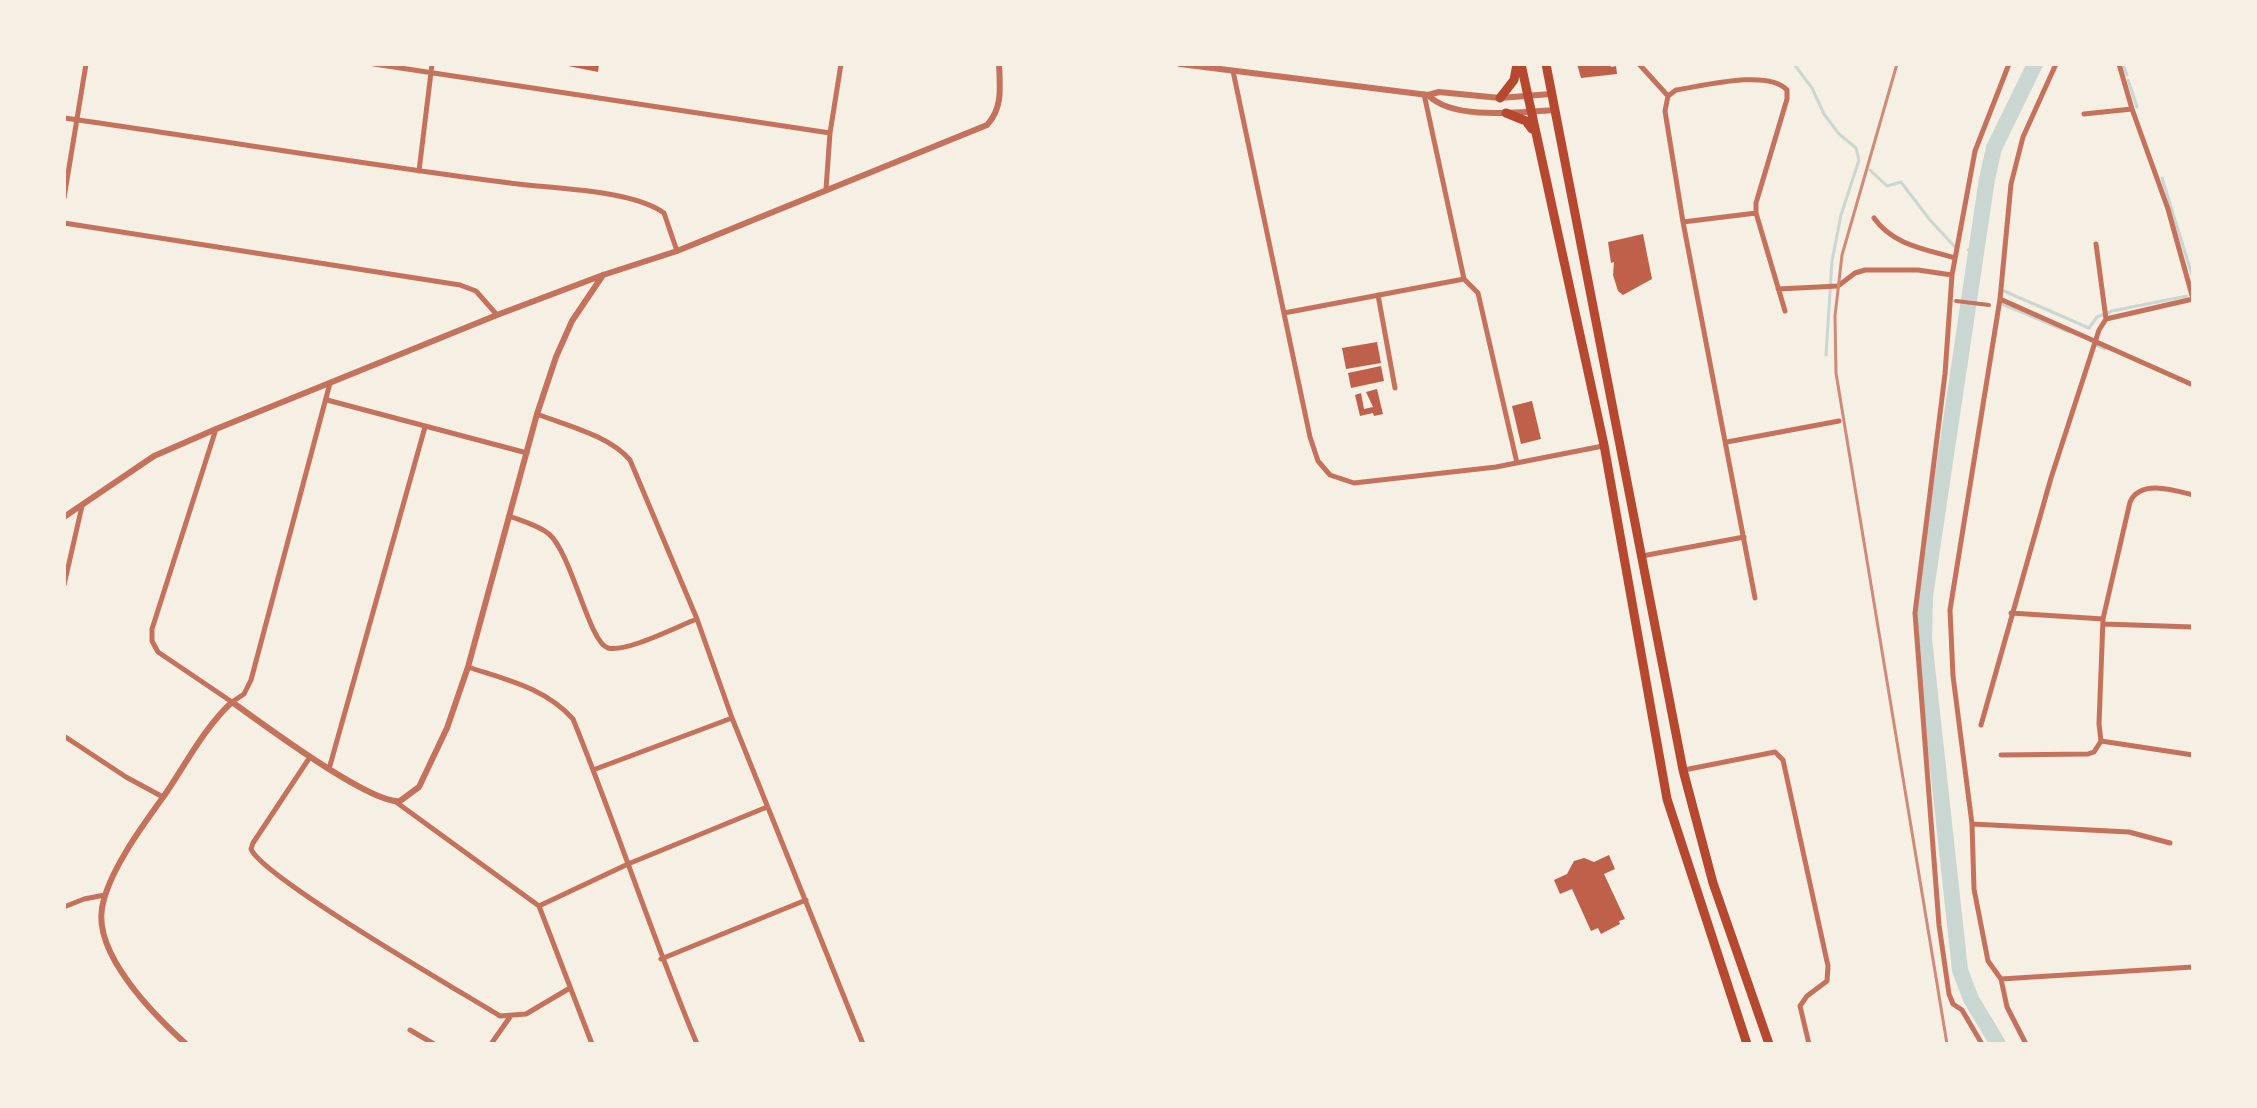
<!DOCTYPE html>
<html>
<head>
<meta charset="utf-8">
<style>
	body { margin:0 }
	#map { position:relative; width:2257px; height:1108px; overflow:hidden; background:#f6efe4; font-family:Lato,sans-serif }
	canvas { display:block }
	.frame { position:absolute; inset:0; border:66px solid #f6efe4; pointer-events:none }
</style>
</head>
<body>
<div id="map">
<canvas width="2257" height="1108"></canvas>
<div class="frame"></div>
</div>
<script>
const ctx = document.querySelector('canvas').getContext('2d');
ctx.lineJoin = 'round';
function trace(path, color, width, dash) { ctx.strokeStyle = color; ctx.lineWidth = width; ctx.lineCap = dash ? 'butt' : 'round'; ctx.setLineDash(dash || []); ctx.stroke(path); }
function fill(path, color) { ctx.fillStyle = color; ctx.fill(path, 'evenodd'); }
trace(new Path2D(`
	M1794 64 1812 88 1824 114 1839 134 1856 148 1859 160 1841 215 1832 261 1826 355
	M2123 64 2127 75
	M2128 80 2137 107
	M1870 170 1887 186 1901 182 1930 220 1955 247
	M2162 178 2193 278
	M1968 250 1977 252
	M2004 291 2089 328 2097 317 2112 311 2187 296
	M2002 304 2069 332
	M2096 345 2105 349`), '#c9d6d2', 3);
trace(new Path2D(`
	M1998 1044 1971 999 1960 970 1924 639 1925 596 1987 179 1994 148 2035 64`), '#c9d6d2', 16);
fill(new Path2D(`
	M558 64H599L598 72Z
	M1577 64H1610L1611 67 1616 66 1617 74 1581 78Z
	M1643 234 1652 279 1623 295 1618 291 1613 275 1614 262 1611 263 1608 242Z
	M1377 342 1381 363 1346 369 1342 348Z
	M1381 366 1384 381 1351 388 1348 373Z
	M1377 389 1383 414 1374 416 1373 413 1360 416 1355 395 1361 393 1364 409 1373 407 1366 392Z
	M1532 401 1541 439 1521 444 1512 406Z
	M1609 855 1615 869 1604 874 1625 919 1619 921 1620 924 1601 934 1598 928 1591 931 1572 889 1560 894 1554 880 1567 874 1574 861 1584 858 1594 862Z`), '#bf614a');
trace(new Path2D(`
	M1956 301 1989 305`), '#c5725c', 4);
trace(new Path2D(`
	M374 64 830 133
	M1639 64 1668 96
	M2119 64 2132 109 2168 209 2193 299
	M1233 71 1310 437 1318 461 1330 475 1354 483 1496 467 1603 446
	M1424 94 1464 279 1478 293 1517 463
	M2084 114 2132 109
	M64 118C213 139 361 164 510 183 551 189 630 189 664 213L677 251
	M419 171 432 64
	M826 189 830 133 841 64
	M64 198 86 64
	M1874 218C1893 245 1925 249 1955 258
	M1683 222 1756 213
	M64 223 460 285 476 291 497 315
	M2096 244 2106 319
	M1778 289 1838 286 1855 273 1865 270H1918L1952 275
	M1378 295 1395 388
	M2000 299 2193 385
	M1284 313 1464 279
	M327 400 527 453
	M537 414C568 426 608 435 630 460L697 619 732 718 863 1044
	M216 429 152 629V641L158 652 232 702 244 694 251 680 330 383
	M1727 442 1839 421
	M2193 495C2174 490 2140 479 2130 502L2103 619 2099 724 2101 741 2193 755
	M509 516C522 521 538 525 549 534 572 554 589 643 608 648 626 653 678 626 697 619
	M1642 556 1744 537
	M64 585 82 506
	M1755 598 1683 222 1665 111 1668 96 1676 90C1703 86 1768 69 1787 90V99L1756 203V213L1785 311
	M2011 613 2103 619
	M2104 624 2193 627
	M468 667C507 680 545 688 573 719 617 827 652 937 697 1044
	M1981 725 2051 478 2099 330 2106 319 2193 299
	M64 736 126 777 163 797
	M2001 755 2088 754 2094 752 2101 741
	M310 757 253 843 251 849C262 877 461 992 500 1016L526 1014 570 988
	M329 769 425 427
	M593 770 732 718
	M1684 770 1775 752 1783 760 1828 966 1827 981 1807 996 1800 1006 1809 1044
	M396 802 539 906 592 1044
	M1972 824 2129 832 2170 843
	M539 906 628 864 767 807
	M64 907 84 899 105 895
	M661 959 806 900
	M2001 979 2193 967
	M410 1030 434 1044
	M491 1044 510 1017
	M1982 1044 1962 1010 1953 1004 1949 994 1939 925 1915 613 1945 374 1952 275 1975 151 2009 64
	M2026 1044 2007 1007 2001 979 1988 961 1974 889 1972 824 1953 676 1950 610 2000 299 2011 184 2023 137 2056 64`), '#c5725c', 5);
trace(new Path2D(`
	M1180 64 1428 95 1439 92 1500 98 1551 94
	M1428 95C1453 121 1520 112 1554 110
	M64 517 154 456 216 429 497 315 603 275 677 251 987 125C1003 108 1000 87 999 64
	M186 1044C154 1015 94 955 102 908 108 872 143 825 164 796 186 764 204 728 232 702 260 722 371 805 400 801L419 787 447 728 468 667 537 414 556 357 572 321 603 275`), '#c5725c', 6);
trace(new Path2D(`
	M1521 64 1604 445 1667 799 1747 1044
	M1546 64 1683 770 1713 883 1769 1044
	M1500 98 1514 80 1517 64
	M1506 113 1526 121 1532 129`), '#b5482f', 9);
trace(new Path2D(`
	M1897 64 1842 255 1835 316 1836 373 1947 1044`), '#cf8b77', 3);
</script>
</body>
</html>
